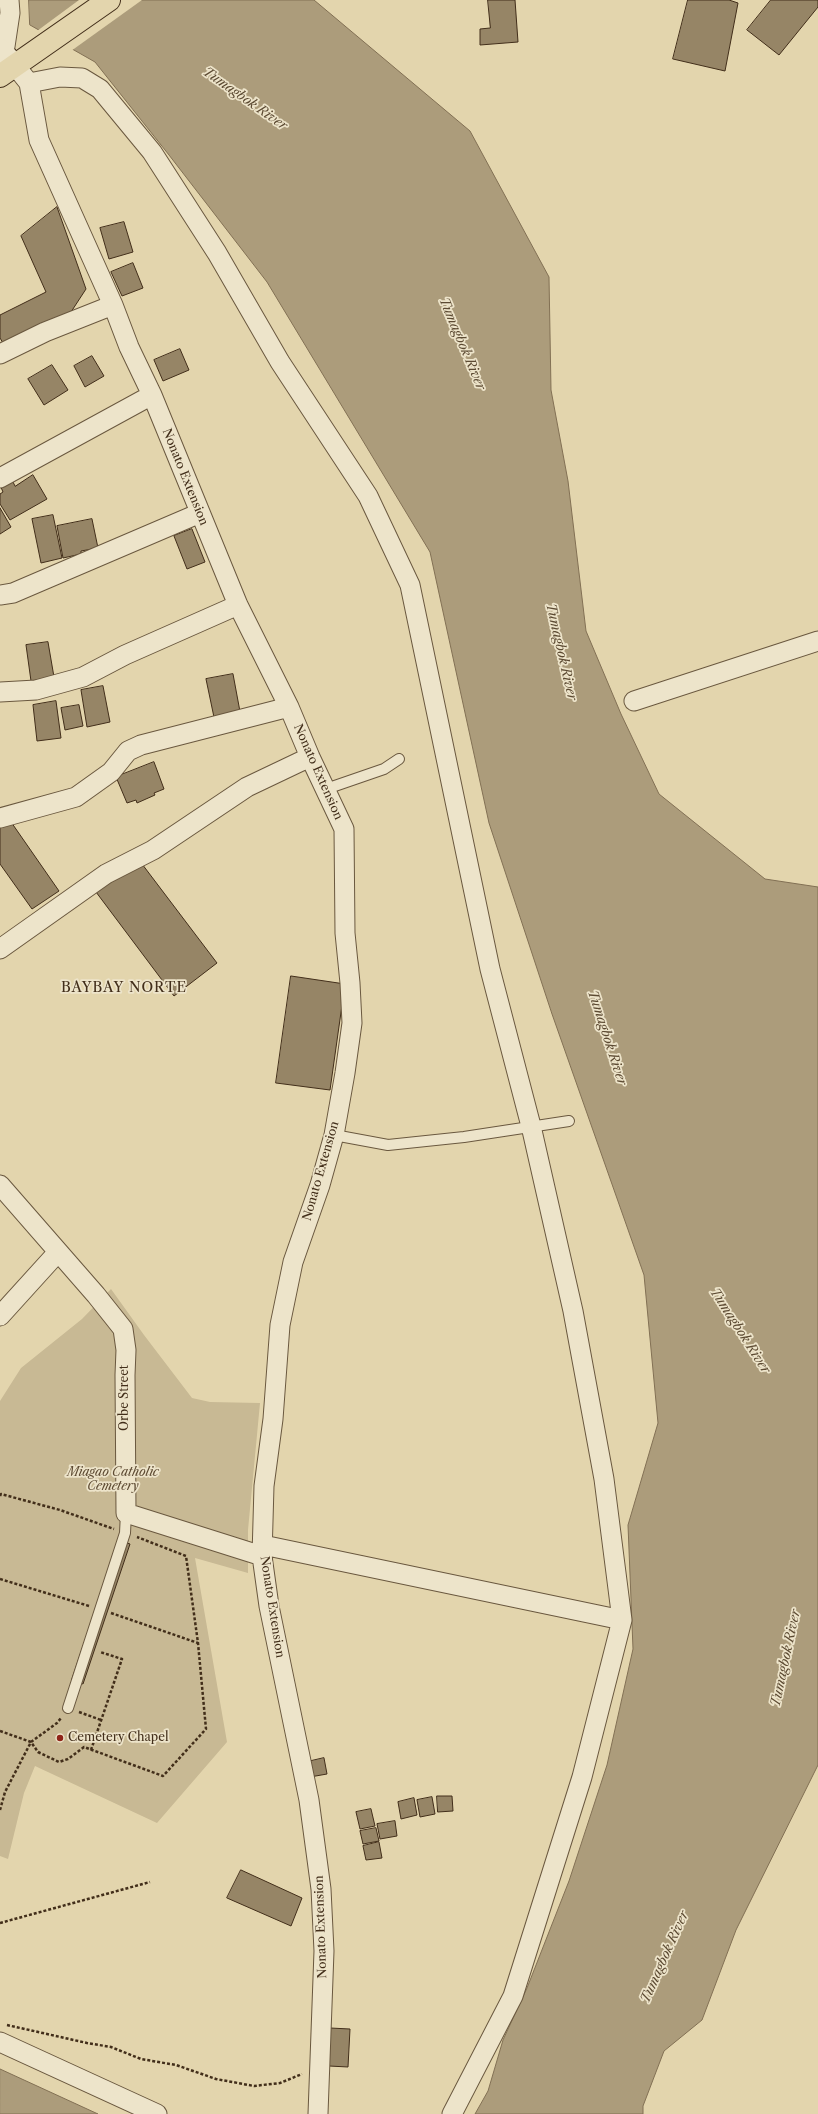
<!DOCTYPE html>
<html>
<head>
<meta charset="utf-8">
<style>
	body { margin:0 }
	canvas { display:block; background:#e3d5ad }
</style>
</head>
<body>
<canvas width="818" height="2114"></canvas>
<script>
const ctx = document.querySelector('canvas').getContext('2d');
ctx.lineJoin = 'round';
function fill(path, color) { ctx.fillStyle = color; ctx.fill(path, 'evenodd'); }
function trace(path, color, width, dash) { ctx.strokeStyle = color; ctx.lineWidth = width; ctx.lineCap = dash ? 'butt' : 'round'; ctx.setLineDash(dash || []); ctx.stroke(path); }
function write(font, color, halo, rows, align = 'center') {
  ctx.font = font + ' "Libre Caslon Text",serif'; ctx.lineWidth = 3.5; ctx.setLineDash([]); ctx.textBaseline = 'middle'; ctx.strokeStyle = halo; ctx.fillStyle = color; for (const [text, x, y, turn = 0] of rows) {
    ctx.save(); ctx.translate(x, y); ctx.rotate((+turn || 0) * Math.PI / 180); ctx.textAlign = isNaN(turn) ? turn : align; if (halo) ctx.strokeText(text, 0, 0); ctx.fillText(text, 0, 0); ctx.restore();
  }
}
fill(new Path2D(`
	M111 1289 144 1335 192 1398 210 1402 260 1403 248 1530V1573L195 1558 227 1742 157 1823 35 1766 24 1793 8 1859 0 1856V1401L21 1368 82 1319Z`), '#c8b994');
const water = new Path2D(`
	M29 0H314L470 131 549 277 551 390 568 481 586 631 621 714 659 794 765 879 818 887V1765L736 1930 702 2020 664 2051 643 2106V2114H475L488 2091 503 2040 527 1988 569 1881 607 1765 633 1649 628 1525 658 1423 644 1275 552 1014 489 823 430 552 267 282 169 155 95 62 30 25Z
	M0 2069 98 2114H0Z`);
fill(water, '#ac9c7b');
trace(water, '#827054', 1);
fill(new Path2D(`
	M79 0H142L71 51 37 31Z`), '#e3d5ad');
const building = new Path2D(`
	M488 0H515L518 42 480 45V29L490 28Z
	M688 0H729L738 3 725 71 673 59Z
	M771 0H818V7L779 55 747 30Z
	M57 207 86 289 71 312 3 343 0 338V315L46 292 21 236Z
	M124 222 133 252 109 259 100 228Z
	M133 263 143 288 122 296 111 272Z
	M180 349 189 370 163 381 154 360Z
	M92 356 104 376 85 387 74 366Z
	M52 365 68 390 44 405 28 379Z
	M33 475 47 499 10 520 0 504V494L3 492 0 485 11 478 15 486Z
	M0 508 11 527 0 534Z
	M53 515 62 558 41 563 32 519Z
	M92 519 98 548 81 551V554L63 558 57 526Z
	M192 529 205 562 187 569 174 536Z
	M48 642 54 677 31 681 26 645Z
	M233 674 241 717 215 722 206 679Z
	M103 686 110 722 87 727 81 690Z
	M56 701 61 738 37 741 33 705Z
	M79 705 83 726 65 730 61 708Z
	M154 762 164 789 154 793 155 795 137 803 136 800 127 803 116 777Z
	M9 819 59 891 32 909 0 864V825Z
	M139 860 217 963 174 996 96 892Z
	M291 976 345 984 330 1090 276 1083Z
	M119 1540 130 1544 83 1684 72 1680Z
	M324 1758 327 1774 310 1777 307 1762Z
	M437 1796H452L453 1811 438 1812Z
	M432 1797 435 1814 420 1817 417 1800Z
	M414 1798 417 1815 401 1819 398 1802Z
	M371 1809 375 1826 360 1829 356 1812Z
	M395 1821 397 1836 380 1839 377 1824Z
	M376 1828 379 1841 363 1844 360 1831Z
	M379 1842 382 1858 366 1860 363 1846Z
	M241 1870 302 1898 291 1926 227 1898Z
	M330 2028 350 2029 348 2067 329 2066Z`);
fill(building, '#968566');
trace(building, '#422e1a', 1);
const lane = new Path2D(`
	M326 789 384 769 399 759
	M334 1135 388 1145 464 1137 569 1121
	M68 1708 125 1533 126 1513`);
const street = new Path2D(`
	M4 53 10 13 9 0
	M21 73 29 83 39 140 113 305 129 347 152 395 238 605 289 707 310 757 344 829 345 933 350 983 352 1023 345 1073 334 1135 320 1185 293 1262 280 1325 273 1419 264 1486 262 1556 269 1606 309 1800 321 1889 324 1951 318 2114
	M29 83 60 77 82 78 100 89 152 152 217 253 280 362 368 496 410 585 490 969 531 1126 573 1311 604 1479 622 1620 582 1777 513 1996 452 2114
	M0 354 45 332 113 305
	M0 478 152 395
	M0 595 13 593 200 513
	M0 692 36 690 83 677 125 655 238 605
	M634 701 818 641
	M0 818 76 797 111 772 128 751 141 745 289 707
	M0 949 106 874 153 850 247 787 310 757
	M0 1185 96 1295 123 1329 126 1350 125 1375 126 1513 262 1556
	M0 1316 58 1252
	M263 1545 622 1620
	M0 2042 157 2114`);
const secondary = new Path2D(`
	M0 50 15 66`);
const primary = new Path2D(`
	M0 76 109 0`);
trace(lane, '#6a583f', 12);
trace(street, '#6a583f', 21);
trace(secondary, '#422e1a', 24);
trace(primary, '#422e1a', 24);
trace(new Path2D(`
	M0 1496 1 1494 60 1510 114 1529
	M0 1579 89 1606
	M111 1613 198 1643
	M79 1712 101 1720
	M0 1731 31 1742 38 1752 59 1762 68 1759 84 1747 163 1776 206 1729 198 1643 186 1556 137 1537
	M91 1750 122 1659 100 1652
	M0 1810 5 1792 31 1742 57 1723 61 1718
	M0 1923 150 1882
	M7 2025 87 2043 111 2047 141 2059 176 2065 216 2079 254 2086 280 2083 302 2074`), '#422e1a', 2.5, [3, 2]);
trace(lane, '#ede4ca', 10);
trace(street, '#ede4ca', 19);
trace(secondary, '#ede4ca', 22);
trace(primary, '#e3d5ad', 22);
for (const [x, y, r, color] of [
	[60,1738,4,"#8f2418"]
]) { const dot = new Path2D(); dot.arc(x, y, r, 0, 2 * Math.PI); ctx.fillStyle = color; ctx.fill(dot); trace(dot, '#ede4ca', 1.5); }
write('12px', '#422e1a', '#ede4ca', [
	["Nonato Extension",185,477,68],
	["Nonato Extension",318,772,66],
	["Nonato Extension",321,1171,-74],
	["Orbe Street",125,1398,-90],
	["Nonato Extension",272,1607,81],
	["Nonato Extension",321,1927,-92]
]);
write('italic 12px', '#5d4a32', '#ede4ca', [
	["Miagao Catholic",113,1473],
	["Cemetery",113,1487]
]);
write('12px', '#422e1a', '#ede4ca', [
	["Cemetery Chapel",68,1738]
], 'left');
write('italic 13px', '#5c4a32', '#ede4ca', [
	["Tumagbok River",245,99,35],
	["Tumagbok River",462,344,67],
	["Tumagbok River",561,652,77],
	["Tumagbok River",607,1038,72],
	["Tumagbok River",740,1331,57],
	["Tumagbok River",786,1658,-78],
	["Tumagbok River",665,1957,-66]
]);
ctx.letterSpacing = '1px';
write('14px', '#422e1a', '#ede4ca', [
	["BAYBAY NORTE",124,988]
]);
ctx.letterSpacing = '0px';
</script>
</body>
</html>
